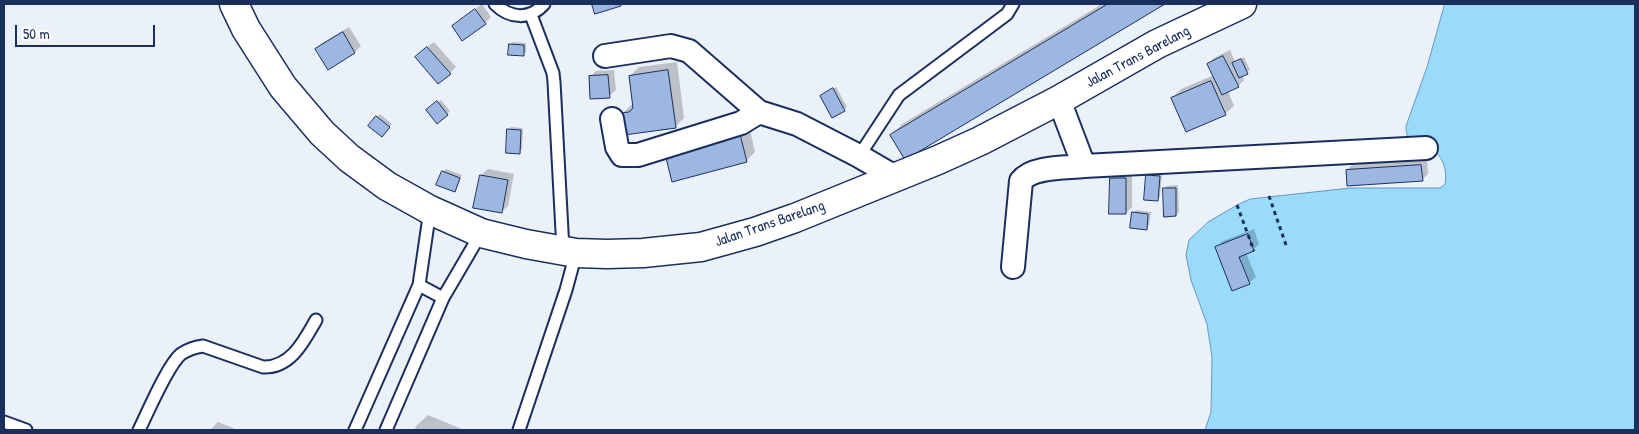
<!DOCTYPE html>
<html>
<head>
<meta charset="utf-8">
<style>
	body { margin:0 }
	#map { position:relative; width:1639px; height:434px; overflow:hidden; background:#ebf1f9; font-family:"Patrick Hand",sans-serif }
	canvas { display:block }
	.frame { position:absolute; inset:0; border:5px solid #1b2f5e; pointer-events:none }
	.scale { position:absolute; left:15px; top:25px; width:140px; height:22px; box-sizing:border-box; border:2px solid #1b2f5e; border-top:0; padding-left:6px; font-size:15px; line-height:18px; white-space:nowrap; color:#1b2f5e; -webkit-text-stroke:4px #fff; paint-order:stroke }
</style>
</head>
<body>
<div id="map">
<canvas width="1639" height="434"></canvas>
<div class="frame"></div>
<div class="scale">50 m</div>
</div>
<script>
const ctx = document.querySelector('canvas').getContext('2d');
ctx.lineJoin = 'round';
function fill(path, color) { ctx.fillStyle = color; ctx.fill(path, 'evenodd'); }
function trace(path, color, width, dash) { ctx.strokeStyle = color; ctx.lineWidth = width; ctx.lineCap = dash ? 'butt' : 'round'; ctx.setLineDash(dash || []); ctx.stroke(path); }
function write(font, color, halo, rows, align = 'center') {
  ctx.font = font + ' "Patrick Hand",sans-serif'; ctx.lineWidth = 4.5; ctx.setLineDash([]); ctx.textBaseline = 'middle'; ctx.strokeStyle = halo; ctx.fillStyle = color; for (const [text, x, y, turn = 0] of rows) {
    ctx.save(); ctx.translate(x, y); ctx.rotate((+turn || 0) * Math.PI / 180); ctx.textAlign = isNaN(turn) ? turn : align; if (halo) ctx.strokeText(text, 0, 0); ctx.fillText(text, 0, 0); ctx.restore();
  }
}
const water = new Path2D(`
	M1445 4H1635V430H1205L1211 412 1212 357 1207 324 1191 280 1186 255 1189 240 1208 222 1237 205 1250 199 1350 188H1440L1445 184C1448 168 1441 152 1426 145 1421 143 1415 142 1411 140 1406 136 1406 131 1406 126L1427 67Z`);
fill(water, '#9adbfc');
trace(water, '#6796bd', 1);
fill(new Path2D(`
	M482 4 491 17 485 23 453 26Z
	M1102 4H1163L905 158 891 135 902 124Z
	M349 27 361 46 355 52 328 68 316 49 322 43Z
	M434 42 456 67 450 73 422 51Z
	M513 42 526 43V52L523 55 510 45Z
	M1230 50 1235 62 1244 57 1250 70 1242 75 1244 80 1238 86 1228 91 1234 106 1225 114 1172 98 1181 89 1214 75 1208 64 1214 58Z
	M677 62 684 118 675 127 622 114 631 105H633L630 76 639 67Z
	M614 70 616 90 609 96 590 77 596 71Z
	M836 87 847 107 844 110 821 96Z
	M441 100 450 111 447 114 430 108Z
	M380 114 392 124 385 133 377 117Z
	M749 126 755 152 746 161 673 180Z
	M511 127 523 128 522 149 519 152 509 130Z
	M1427 159 1428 174 1422 180 1347 170 1353 164Z
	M446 169 462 175 457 188 454 190 443 172Z
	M488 169 514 174 508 206 501 212 481 175Z
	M1150 172 1162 173 1160 197 1158 199 1147 175Z
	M1117 173H1132V207L1126 213 1111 179Z
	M1178 185 1179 212 1176 215 1165 188 1167 186Z
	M1136 210 1151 212 1149 225 1147 228 1133 213Z
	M1254 229 1259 244 1253 250 1246 253 1256 277 1249 283 1217 247 1223 241Z
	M428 415 464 430H415L416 426Z
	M218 422 238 430H210Z`), '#0003');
const building = new Path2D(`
	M592 4H620L621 6 595 14Z
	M1108 4H1165L905 160 890 135Z
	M475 9 486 24 462 41 452 26Z
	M343 32 355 53 328 70 315 49Z
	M509 44 524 45V56L508 55Z
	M427 47 451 74 438 84 415 57Z
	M1223 56 1239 87 1222 95 1207 64Z
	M1241 59 1248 74 1239 78 1232 63Z
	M668 70 676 128 624 135 621 113 629 112 633 108 629 76Z
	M608 75 610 98 590 99 589 76Z
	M1211 81 1226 115 1186 132 1171 98Z
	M833 88 845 111 832 118 820 96Z
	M437 101 448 115 437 124 426 110Z
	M376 116 390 127 382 137 368 126Z
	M507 129 521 130 520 154 506 153Z
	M740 134 747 162 672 182 665 154Z
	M1421 165 1423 181 1347 186 1346 170Z
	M442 171 460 178 455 192 436 185Z
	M480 175 508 180 502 213 473 208Z
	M1146 175 1160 176 1158 201 1144 200Z
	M1110 178H1126V214H1109Z
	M1163 188H1176V216L1164 217Z
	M1132 212 1148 214 1147 230 1130 228Z
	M1248 234 1254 251 1239 257 1250 284 1232 291 1215 247Z`);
fill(building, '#9db7e3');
trace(building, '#1b2f5e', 1);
const service = new Path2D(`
	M495 4C510 19 530 20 544 4
	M531 15 553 73 554 82 563 250
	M859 156 899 95 1007 14 1013 4
	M419 285 443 298
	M4 422 26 430
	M139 430C148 412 167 366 181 354 187 350 196 347 203 346L263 367C291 368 304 341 316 320
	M355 430 419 285 430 210
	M386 430 443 298 481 233
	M519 430 566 290 576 253`);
const minor = new Path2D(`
	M605 56 671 46 689 51 759 112 797 124 859 156 895 177
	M1059 100 1084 166 1426 148
	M612 119 617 147 622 155H638L741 123 759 112
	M1013 267 1021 181C1032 166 1066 168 1084 166`);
const trunk = new Path2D(`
	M234 4 246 29 283 87 322 133 349 158 387 186 430 210 481 233 526 244 576 253 607 254 643 253 701 247 755 232 795 218 938 160 980 141 1059 100 1157 44 1242 4`);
trace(service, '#1b2f5e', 15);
trace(minor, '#1b2f5e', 26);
trace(trunk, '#1b2f5e', 31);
trace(new Path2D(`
	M1269 196 1286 245
	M1237 205 1254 251`), '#1b2f5e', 3, [4, 4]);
trace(service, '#fff', 11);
trace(minor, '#fff', 22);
trace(trunk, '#fff', 28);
write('15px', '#1b2f5e', '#fff', [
	["Jalan Trans Barelang",1138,57,-28],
	["Jalan Trans Barelang",770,224,-19]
]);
</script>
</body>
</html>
